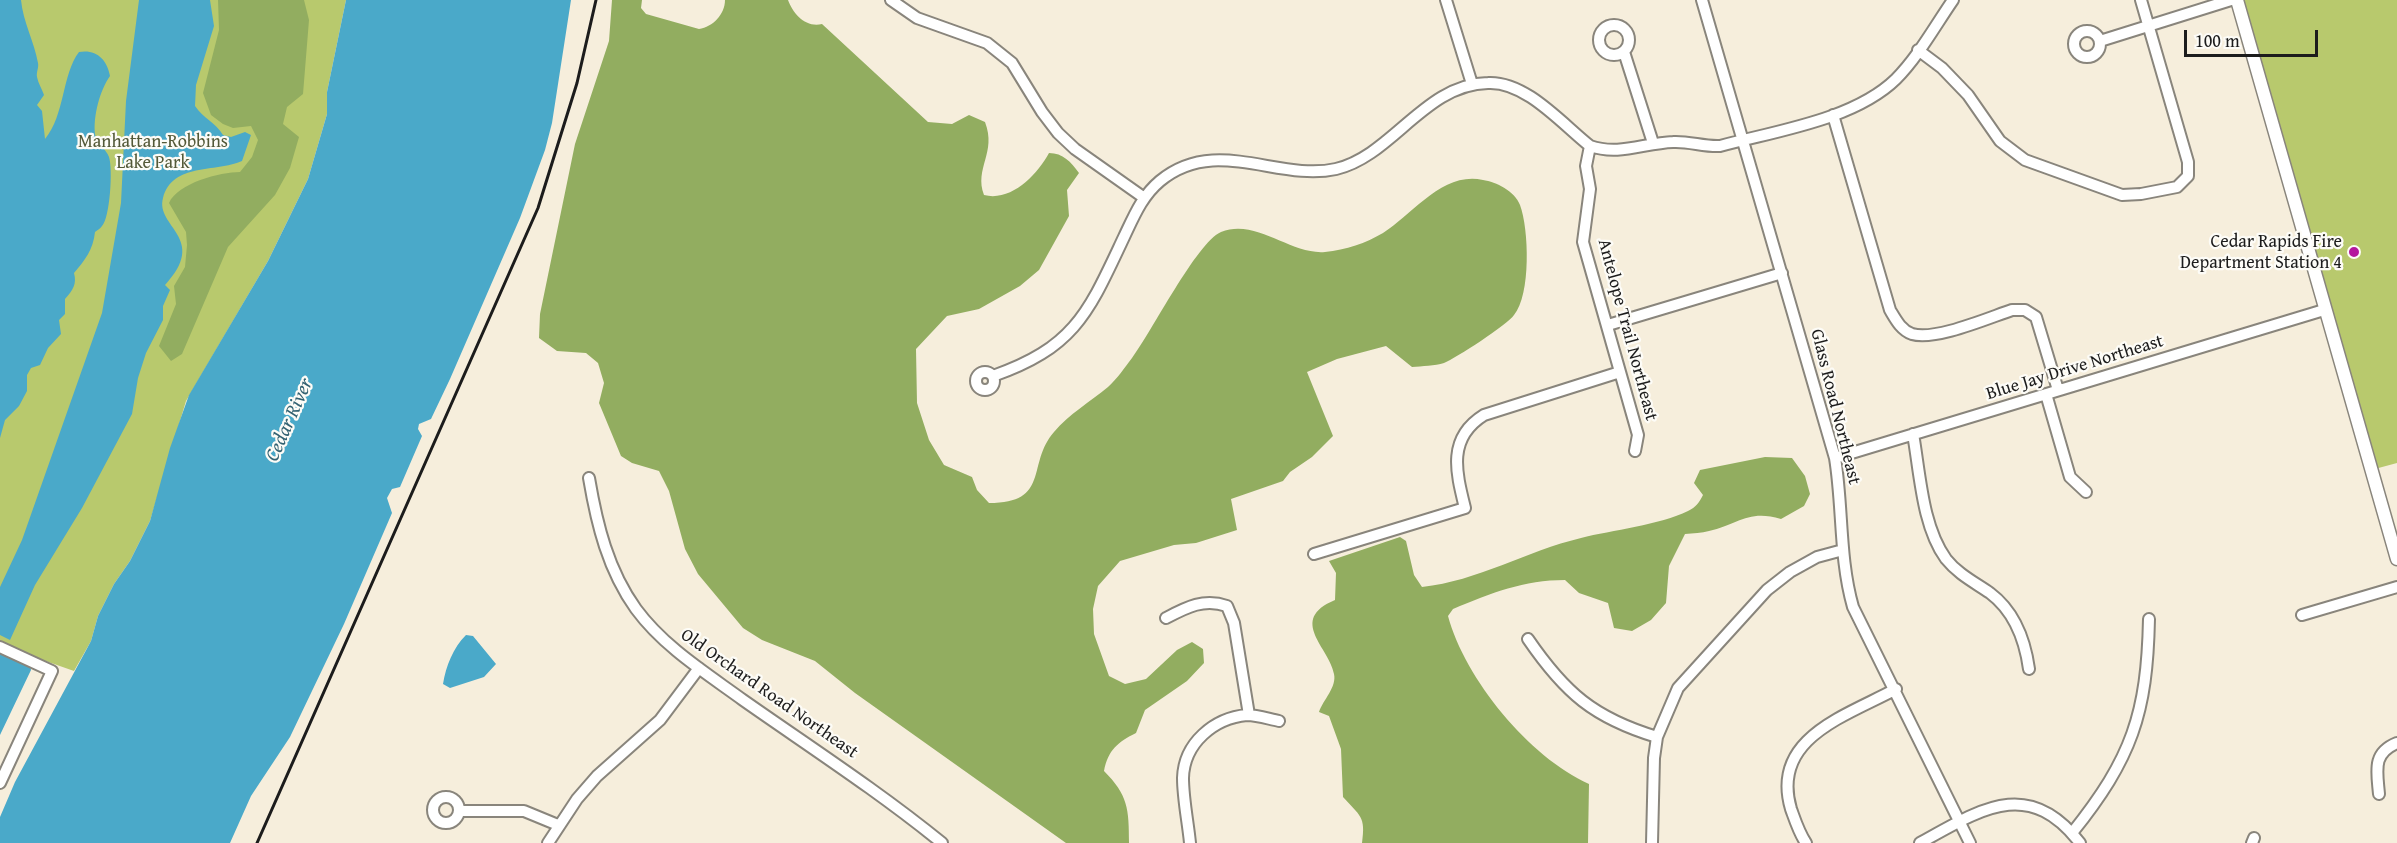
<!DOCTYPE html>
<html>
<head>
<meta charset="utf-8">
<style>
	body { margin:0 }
	#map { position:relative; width:2397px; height:843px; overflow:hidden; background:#f6eedc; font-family:"Gentium Book Plus",serif }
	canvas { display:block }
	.scale { position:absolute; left:2184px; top:30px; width:134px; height:27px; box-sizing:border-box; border:3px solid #1c1c1c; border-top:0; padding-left:8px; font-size:18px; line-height:21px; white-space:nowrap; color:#1c1c1c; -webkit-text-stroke:4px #fdfcf7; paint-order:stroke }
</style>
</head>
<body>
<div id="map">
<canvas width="2397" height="843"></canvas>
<div class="scale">100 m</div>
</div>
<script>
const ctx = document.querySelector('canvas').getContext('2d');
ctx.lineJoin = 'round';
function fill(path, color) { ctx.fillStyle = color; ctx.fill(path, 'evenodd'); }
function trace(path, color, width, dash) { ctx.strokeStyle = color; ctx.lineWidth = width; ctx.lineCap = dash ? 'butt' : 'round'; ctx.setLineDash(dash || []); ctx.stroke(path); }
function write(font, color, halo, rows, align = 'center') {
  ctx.font = font + ' "Gentium Book Plus",serif'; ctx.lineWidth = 4.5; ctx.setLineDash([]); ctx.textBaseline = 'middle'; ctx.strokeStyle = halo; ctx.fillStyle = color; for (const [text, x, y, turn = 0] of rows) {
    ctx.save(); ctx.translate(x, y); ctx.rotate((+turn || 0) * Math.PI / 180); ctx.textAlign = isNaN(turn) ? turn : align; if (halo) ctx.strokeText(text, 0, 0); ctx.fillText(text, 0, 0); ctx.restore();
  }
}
fill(new Path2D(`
	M0 0H346L327 92V114L308 179 268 261 186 401 150 521 130 561 114 584 98 616 91 641 74 671 0 645Z
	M2237 0H2397V463L2371 470Z`), '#b8c96d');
fill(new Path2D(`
	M218 0H304L309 20 303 94 287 107 283 124 299 137 290 168 275 195 228 247 182 354 171 361 159 346 176 304 174 286 185 267 187 245 186 232 169 203C178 183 220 172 240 172L252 157 258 140 251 126 233 128 223 124 211 115 203 93 219 30Z
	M612 0H642L641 8 646 14 699 29C713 27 725 14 725 0H788C793 14 806 28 822 24L928 122 952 124 969 115 985 122C997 153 974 168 984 195 1011 202 1037 175 1049 153 1063 153 1071 162 1079 173L1067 190 1069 216 1039 270 1020 286 979 309 947 316 916 349 917 403 929 440 944 465 972 477 977 490 989 503C1051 503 1026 464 1054 432 1069 414 1090 402 1108 387 1117 379 1125 367 1132 358 1151 333 1197 242 1221 232 1257 218 1290 255 1325 252 1346 250 1366 243 1383 233 1413 214 1443 171 1483 180 1496 182 1515 191 1520 205 1529 229 1531 295 1514 315 1507 325 1456 358 1444 363 1435 366 1422 366 1412 367L1386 346 1337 359 1307 372 1333 436 1312 457 1290 472 1283 481 1231 499 1237 530 1196 543 1174 545 1120 561 1098 586 1093 609 1094 634 1109 676 1125 684 1146 679 1177 650 1192 642 1203 649 1204 663 1187 681 1145 710 1136 733C1118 742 1108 750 1104 771 1128 795 1129 809 1129 843H1066L855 693 815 661 762 640 743 628 698 574 685 549 669 491 659 471 632 463 621 456 599 403 604 383 598 363 586 353 557 351 539 338 540 314 575 144 609 41Z
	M1765 457 1792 458 1805 476 1810 494 1804 506 1781 519C1749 509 1738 524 1709 531 1702 533 1693 533 1685 534L1669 566 1666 603 1651 620 1632 631 1614 628 1608 603 1579 593 1565 580C1524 580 1491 593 1453 609L1448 616C1465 679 1529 757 1589 784L1588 843H1362C1366 816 1360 816 1343 797L1341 749 1329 716 1319 712C1323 700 1337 687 1334 674 1330 648 1287 620 1335 600L1336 573 1329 561 1400 537 1406 541 1414 575 1422 587C1478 581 1526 551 1581 538 1612 530 1660 525 1688 511 1696 507 1699 503 1703 495L1694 483 1700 470Z`), '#92ad60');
fill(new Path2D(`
	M0 0H21C23 22 34 41 38 63 39 68 36 72 37 77 38 83 42 89 44 95L37 105 42 111 45 139C65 115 62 74 79 52 96 49 107 59 110 76 100 90 93 116 95 134 96 143 106 149 109 157 113 169 110 218 102 226 100 229 97 230 95 232 93 250 85 260 74 273 77 284 73 290 65 299V314L59 320 61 334 48 348 40 365 31 368 27 375V391L19 406 5 420 0 438Z
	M139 0H210L214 26 196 85 195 106C204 119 215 122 223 135L231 137 245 132 251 135 242 161C215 173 173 162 163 198 155 227 209 238 165 285L170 290 163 306V320L146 353 138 378 132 414 82 508 35 585 10 640 0 635V587L22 540 102 313 121 203 126 101Z
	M346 0H571L552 123 545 150 520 218 450 379 431 419 419 424 418 429 422 436 400 487 392 489 387 498 392 513 344 624 290 737 251 796 230 843H0V817L15 782 91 641 98 616 114 584 130 561 150 521 170 448 189 395 268 261 308 179 327 114V92Z
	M466 635 473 636 496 664 484 677 450 688 443 684C446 666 453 648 466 635Z
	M0 652 30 665 31 670 0 735Z`), '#4aa9c9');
const minor = new Path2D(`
	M891 0 917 18 987 43 1012 63 1042 112 1058 133 1075 149 1143 197
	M1446 0 1472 84
	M1702 0 1835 458C1843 507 1839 558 1853 607L1970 843
	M1599 40a15 15 0 1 1 30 0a15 15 0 1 1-30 0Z
	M2074 44a13 13 0 1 1 26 0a13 13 0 1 1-26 0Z
	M2100 41 2231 0
	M1918 50 1942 68 1968 95 2000 141 2025 160 2122 195 2141 194 2177 187 2188 176V162L2141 0
	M1624 52 1653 143
	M1833 115 1890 310C1896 320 1901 330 1912 334 1935 341 1988 318 2012 310H2025L2036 317 2058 390
	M1590 146 1586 166 1590 189 1583 242 1638 435 1635 451
	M1608 325 1782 273
	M976 381a9 9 0 1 1 18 0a9 9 0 1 1-18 0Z
	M993 376C1076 347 1089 311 1124 237 1134 216 1142 196 1160 181 1216 135 1278 182 1336 169 1392 156 1425 84 1488 83 1526 81 1562 124 1590 146 1619 156 1644 143 1673 142 1689 141 1704 147 1720 146 1775 131 1854 120 1896 79 1918 57 1935 26 1953 0
	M2046 394 2070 477 2086 492
	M1913 434C1920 473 1922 526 1946 559 1958 574 1974 582 1990 593 2014 611 2025 640 2029 669
	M1835 458 2324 310
	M589 478C597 525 608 570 636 609 664 647 706 673 743 700 810 747 878 791 942 843
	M1314 554 1465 508C1456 472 1447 438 1484 415L1620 372
	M2302 615 2397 587
	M1166 618C1187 607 1204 598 1227 606L1234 623 1249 715
	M1528 639C1565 693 1594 718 1657 737
	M0 647 52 671 0 783
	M2379 794C2377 771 2372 753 2397 743
	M433 810a13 13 0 1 1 26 0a13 13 0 1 1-26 0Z
	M459 811H524L558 825
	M2072 833C2132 758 2147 714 2149 619
	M548 843 577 799 597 776 660 720 699 668
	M1190 843C1188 822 1183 799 1183 778 1184 743 1214 718 1247 715 1257 715 1269 719 1279 721
	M1652 843 1654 758 1657 737 1678 688 1767 590 1790 572 1817 557 1843 550
	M1806 843C1799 833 1795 820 1791 809 1770 738 1846 716 1896 689
	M1920 843C1980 810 2028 776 2080 843
	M2252 843 2254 838`);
const major = new Path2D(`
	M2237 0 2397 559`);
trace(minor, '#89857c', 14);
trace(major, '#89857c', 15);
trace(minor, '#fff', 10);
trace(major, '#fff', 12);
trace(new Path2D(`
	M257 843 538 208 577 83 596 0`), '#1c1c1c', 3);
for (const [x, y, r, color] of [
	[2354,252,6,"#b5179e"]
]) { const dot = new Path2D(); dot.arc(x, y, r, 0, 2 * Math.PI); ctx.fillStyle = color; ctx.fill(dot); trace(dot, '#fdfcf7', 2); }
write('18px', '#535938', '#fdfcf7', [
	["Manhattan-Robbins",153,142],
	["Lake Park",153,163]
]);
write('18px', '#1c1c1c', '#fdfcf7', [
	["Cedar Rapids Fire",2342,242],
	["Department Station 4",2342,263]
], 'right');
write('18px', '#1c1c1c', '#fdfcf7', [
	["Antelope Trail Northeast",1627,330,75],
	["Blue Jay Drive Northeast",2075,368,-17],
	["Glass Road Northeast",1835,407,76],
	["Old Orchard Road Northeast",769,694,35]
]);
write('italic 20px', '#336272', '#fdfcf7', [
	["Cedar River",290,420,-66]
]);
</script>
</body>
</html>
